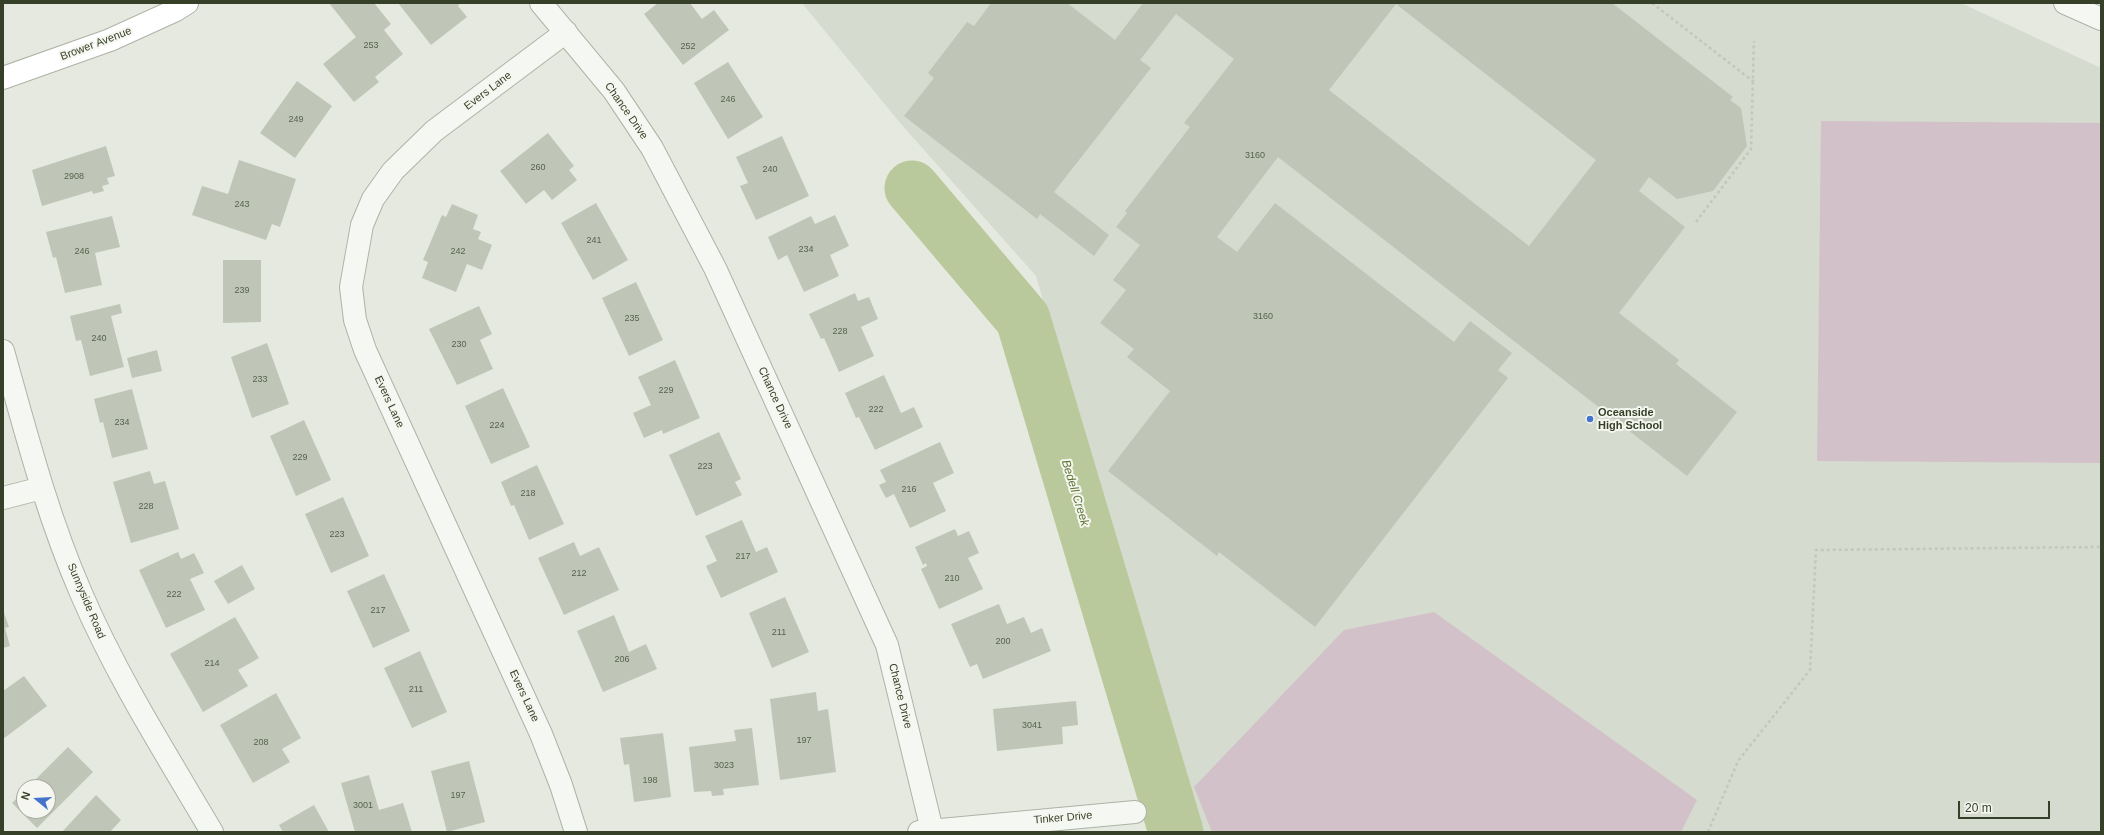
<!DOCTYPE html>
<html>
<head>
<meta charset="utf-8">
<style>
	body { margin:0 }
	#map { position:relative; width:2104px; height:835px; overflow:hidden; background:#e5e9e0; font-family:Arial,sans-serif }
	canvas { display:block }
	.frame { position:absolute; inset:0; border:4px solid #364028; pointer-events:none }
	.north { position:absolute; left:16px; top:779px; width:40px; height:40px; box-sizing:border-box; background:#f4f6ef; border:1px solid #a8ad9f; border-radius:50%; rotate:288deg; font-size:11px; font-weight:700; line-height:16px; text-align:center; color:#364028 }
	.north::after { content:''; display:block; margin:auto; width:14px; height:18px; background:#4473ce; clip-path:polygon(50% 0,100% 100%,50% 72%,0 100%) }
	.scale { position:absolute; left:1958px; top:801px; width:92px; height:18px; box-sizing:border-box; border:2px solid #364028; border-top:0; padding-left:5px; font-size:12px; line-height:14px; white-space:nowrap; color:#364028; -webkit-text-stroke:3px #f4f6ef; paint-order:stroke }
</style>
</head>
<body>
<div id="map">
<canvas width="2104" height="835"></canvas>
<div class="frame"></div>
<div class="north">N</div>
<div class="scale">20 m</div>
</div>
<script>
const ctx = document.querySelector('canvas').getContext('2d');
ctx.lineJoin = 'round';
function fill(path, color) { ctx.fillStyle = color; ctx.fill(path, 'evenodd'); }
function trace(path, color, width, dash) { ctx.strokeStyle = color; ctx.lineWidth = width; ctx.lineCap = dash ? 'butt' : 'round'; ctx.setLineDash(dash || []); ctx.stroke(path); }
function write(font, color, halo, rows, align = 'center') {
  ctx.font = font + ' Arial,sans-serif'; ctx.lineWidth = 4; ctx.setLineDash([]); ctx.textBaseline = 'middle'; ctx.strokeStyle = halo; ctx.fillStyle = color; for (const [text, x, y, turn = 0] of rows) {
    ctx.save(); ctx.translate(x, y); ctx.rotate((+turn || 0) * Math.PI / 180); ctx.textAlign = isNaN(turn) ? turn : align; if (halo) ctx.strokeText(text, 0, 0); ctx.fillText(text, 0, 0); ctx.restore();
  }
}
fill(new Path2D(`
	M802 3H1961L2101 68V832H1165V813L1121 562 1036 276 901 124Z`), '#d5dbce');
fill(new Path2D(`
	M1821 121 2101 123V463L1817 461Z
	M1434 612 1697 800 1681 832H1212L1194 787 1344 630Z`), '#d3c1c9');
trace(new Path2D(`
	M912 188 1023 319 1176 832`), '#bac99b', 55);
fill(new Path2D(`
	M329 3H374L391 24 384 30 403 54 375 77 379 82 354 102 323 64 356 37Z
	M398 3H460L458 6 467 17 431 45Z
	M658 3H690L702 19 714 10 729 30 683 65 644 14Z
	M991 3H1067L1115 40 1143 3H1612L1733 97 1730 100 1741 108 1747 146 1713 191 1677 199 1649 177 1639 191 1685 227 1619 313 1679 360 1676 364 1737 412 1687 476 1278 157 1217 237 1237 252 1275 203 1454 342 1470 321 1512 353 1498 370 1508 378 1315 627 1219 552 1217 556 1108 471 1170 391 1127 357 1134 349 1100 323 1126 290 1113 280 1140 245 1116 227 1127 213 1125 211 1190 127 1184 123 1234 59 1176 14 1140 60 1151 68 1054 192 1109 235 1094 256 1040 214 1037 219 904 116 934 78 928 73 967 22 974 26ZM1396 4 1596 160 1529 246 1329 90Z
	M728 62 763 117 728 139 694 83Z
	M297 81 332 106 295 158 260 133Z
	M548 133 574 166 569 170 577 180 552 200 544 190 526 204 500 171Z
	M782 136 809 196 756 220 740 186 748 183 736 157Z
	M106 146 115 176 107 178 109 184 102 186 104 191 93 194 92 191 42 206 32 170Z
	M239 160 296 179 280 227 272 224 266 240 192 215 202 186 228 194Z
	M596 203 628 260 593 280 561 223Z
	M452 204 478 215 473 229 481 232 478 239 492 245 482 270 467 264 456 292 422 278 428 262 423 260 442 215 446 217Z
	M835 215 849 246 830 255 839 276 804 292 787 255 778 260 768 237 811 216 815 224Z
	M112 216 120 247 95 253 102 285 65 293 56 257 53 258 46 232Z
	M223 260H261V322L223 323Z
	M636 282 663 340 629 356 602 298Z
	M855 293 858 301 869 297 878 319 861 327 874 356 839 372 824 338 821 339 809 314Z
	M120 304 122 313 111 316 124 367 90 376 81 340 76 341 70 316Z
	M479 306 492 334 480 340 493 369 457 385 429 329Z
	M267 343 289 404 252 418 231 357Z
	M157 350 162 371 132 378 127 358Z
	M675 360 700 418 663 434 662 430 644 438 633 413 651 405 638 377Z
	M884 375 901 413 914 407 923 427 875 450 859 417 856 418 845 393Z
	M503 388 530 447 491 464 465 406Z
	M132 389 148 449 112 458 103 422 100 423 94 399Z
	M304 420 331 480 296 496 270 436Z
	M719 432 741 479 735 482 742 495 696 516 669 455Z
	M940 442 954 473 933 483 946 511 910 528 894 494 886 498 879 485 886 482 880 470Z
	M537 465 564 524 529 540 514 505 511 506 501 482Z
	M150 471 154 484 165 481 179 529 131 543 113 482Z
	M343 497 369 556 331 573 305 514Z
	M742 520 756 552 767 547 778 572 721 598 706 566 717 561 705 536Z
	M955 529 958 536 969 531 979 553 968 558 983 589 939 609 921 569 927 566 926 563 923 565 915 547Z
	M574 542 580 556 599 547 619 590 564 615 538 558Z
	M178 552 181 559 194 553 204 573 190 579 205 610 166 628 139 570Z
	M242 565 255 589 228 604 214 581Z
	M384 574 410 631 373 648 347 591Z
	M785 597 809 652 772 668 749 613Z
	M999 604 1007 624 1024 617 1031 633 1042 628 1051 651 983 679 977 664 970 667 951 624Z
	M3 610 9 627 5 628 10 646 3 648Z
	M614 615 629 652 646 644 657 669 603 692 577 631Z
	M235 617 259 658 238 670 248 686 203 712 170 654Z
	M420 651 447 712 412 728 384 668Z
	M24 676 47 706 3 739V691Z
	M816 692 818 711 828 709 836 772 780 780 770 699Z
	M276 693 301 738 282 749 290 762 253 783 220 725Z
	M1076 701 1078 725 1062 727 1063 744 997 751 993 709Z
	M752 728 759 785 723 789 724 795 712 796 711 791 694 792 689 747 736 741 734 730Z
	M663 733 671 797 634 802 629 764 624 765 620 738Z
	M68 747 93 772 37 828 12 803 24 791V811H48V787H28Z
	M469 761 485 822 447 832 431 771Z
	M369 775 379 810 403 803 412 832H355L341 783Z
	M96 795 121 820 110 832H62Z
	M314 805 329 832H283L279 825Z`), '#bfc6b7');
const street = new Path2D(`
	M541 3 614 91 652 148 715 268 887 645 932 830
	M2065 3 2101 19
	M566 32 434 131 393 171 373 199 362 225 351 287 355 320 365 350 541 734 561 785 576 832
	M3 351C26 433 47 515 81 593 117 677 166 754 212 832
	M3 498 42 488
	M919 832 1135 812`);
const secondary = new Path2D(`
	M3 78 110 40 176 10 187 3`);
trace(street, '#adb3a5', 24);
trace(secondary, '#adb3a5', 24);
trace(new Path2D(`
	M1652 3 1754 82
	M1696 222 1751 149 1754 41
	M1708 832 1738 761 1810 670 1816 550 2101 547`), '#c3c7be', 2.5, [3, 3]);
trace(street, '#f5f7f3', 22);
trace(secondary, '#fff', 22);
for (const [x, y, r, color] of [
	[1590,419,4,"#4473ce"]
]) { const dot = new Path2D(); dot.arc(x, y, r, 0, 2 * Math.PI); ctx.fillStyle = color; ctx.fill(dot); trace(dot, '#f4f6ef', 1.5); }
write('9px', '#58624c', null, [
	["253",371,46],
	["252",688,47],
	["246",728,100],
	["249",296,120],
	["3160",1255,156],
	["260",538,168],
	["240",770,170],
	["2908",74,177],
	["243",242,205],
	["241",594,241],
	["234",806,250],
	["246",82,252],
	["242",458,252],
	["239",242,291],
	["3160",1263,317],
	["235",632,319],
	["228",840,332],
	["240",99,339],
	["230",459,345],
	["233",260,380],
	["229",666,391],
	["222",876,410],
	["234",122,423],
	["224",497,426],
	["229",300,458],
	["223",705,467],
	["216",909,490],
	["218",528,494],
	["228",146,507],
	["223",337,535],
	["217",743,557],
	["212",579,574],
	["210",952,579],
	["222",174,595],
	["217",378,611],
	["211",779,633],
	["200",1003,642],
	["206",622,660],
	["214",212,664],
	["211",416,690],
	["3041",1032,726],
	["197",804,741],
	["208",261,743],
	["3023",724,766],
	["198",650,781],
	["197",458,796],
	["3001",363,806]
]);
write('11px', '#364028', '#f4f6ef', [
	["Brower Avenue",96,44,-21],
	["Evers Lane",488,91,-37],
	["Chance Drive",626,111,55],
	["Chance Drive",775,398,65],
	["Evers Lane",389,402,65],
	["Sunnyside Road",86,601,67],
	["Evers Lane",524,696,65],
	["Chance Drive",900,696,76],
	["Tinker Drive",1063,818,-5]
]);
write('bold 11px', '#364028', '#f4f6ef', [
	["Oceanside",1598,413],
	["High School",1598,426]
], 'left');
write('italic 12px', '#5c7432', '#f4f6ef', [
	["Bedell Creek",1075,493,73]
]);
</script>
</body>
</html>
